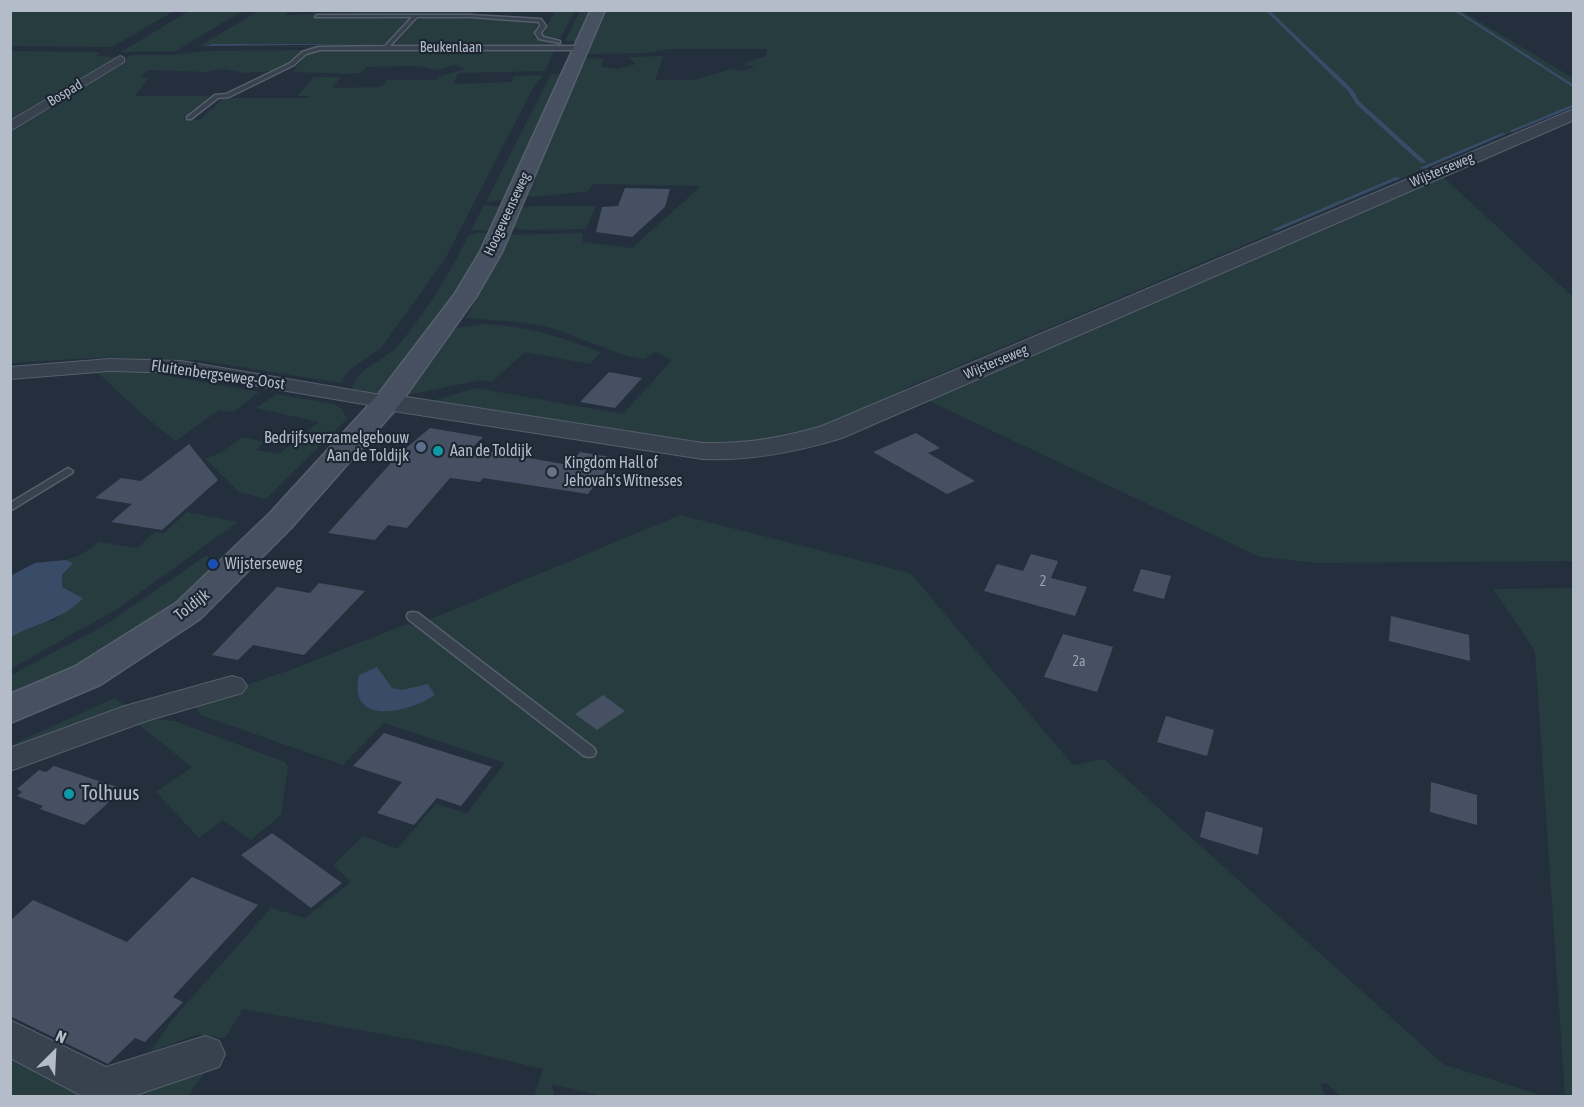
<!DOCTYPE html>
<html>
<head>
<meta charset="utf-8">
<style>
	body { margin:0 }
	#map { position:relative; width:1584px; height:1107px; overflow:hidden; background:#242f3e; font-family:"Asap Condensed",sans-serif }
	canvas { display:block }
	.frame { position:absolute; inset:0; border:12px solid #b4bcc9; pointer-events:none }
	.north { position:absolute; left:24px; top:1023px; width:60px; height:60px; -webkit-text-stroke:4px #1d2633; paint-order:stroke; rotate:24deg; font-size:16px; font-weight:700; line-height:24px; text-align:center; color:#b4bcc9 }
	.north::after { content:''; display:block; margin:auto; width:21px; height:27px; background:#b4bcc9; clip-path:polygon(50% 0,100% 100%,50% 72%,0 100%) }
</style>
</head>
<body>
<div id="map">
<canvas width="1584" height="1107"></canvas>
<div class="frame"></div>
<div class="north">N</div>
</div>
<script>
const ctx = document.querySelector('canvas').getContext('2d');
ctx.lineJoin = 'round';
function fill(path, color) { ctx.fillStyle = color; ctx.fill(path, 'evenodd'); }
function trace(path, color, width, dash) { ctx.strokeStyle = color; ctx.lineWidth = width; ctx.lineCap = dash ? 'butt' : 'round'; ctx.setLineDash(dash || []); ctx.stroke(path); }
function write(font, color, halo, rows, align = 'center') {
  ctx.font = font + ' "Asap Condensed",sans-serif'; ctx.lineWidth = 4.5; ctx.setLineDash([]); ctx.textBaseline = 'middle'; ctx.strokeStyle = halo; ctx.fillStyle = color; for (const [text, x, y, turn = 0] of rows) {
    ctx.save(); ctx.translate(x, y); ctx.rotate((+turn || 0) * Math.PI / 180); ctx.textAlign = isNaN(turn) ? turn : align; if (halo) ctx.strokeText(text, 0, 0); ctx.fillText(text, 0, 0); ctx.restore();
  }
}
fill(new Path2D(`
	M11 10H174V11L112 47 11 46Z
	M405 10 475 12 473 14 313 16 409 19 385 44 207 46H383L380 47 200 46 258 11H289L285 15Z
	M189 11H242L176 51 121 52Z
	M556 11H575L560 38 547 39 543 35 551 17H488H552Z
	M580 11H592L578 41H565Z
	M606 11H1462L1573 78V106L904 389 910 392 824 428 768 441 709 445 429 402 476 388 623 414 672 360 656 352 644 359 624 355 549 327 517 322 466 318 498 259 506 235 582 233 583 242 632 248 701 186 593 184 587 192C565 192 546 198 524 196L586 58 605 59 601 64 602 67 618 69 636 64 628 57 663 56 655 80H696L730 69 743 71 755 67 742 64 766 56 767 49H668L646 53 588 54Z
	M431 17 531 21 538 25 533 37 558 44 556 47 394 46 544 45 395 44 418 19Z
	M555 49 545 71 459 73 453 84 511 82 514 76 543 75 532 90 445 259 381 348 349 370 341 383 197 360 92 358 11 363V130L131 55H173L206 51 306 50 296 55 285 70 244 73 223 69 206 72 148 70 140 76 149 78 135 96H211L182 119 199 120 225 98H308L310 96H298L313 77H341L332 88 382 87 387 80H436L438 77 465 69 454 65 437 70 418 66 367 67 360 73 347 74 293 72 307 53 317 50Z
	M11 51 100 52 96 56 117 57 11 122Z
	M551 74H563L507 199 486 202Z
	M1441 175 1573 297V561L1317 563 1260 557 929 401Z
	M484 205 504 207 492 231 471 230Z
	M531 206H596L586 229 524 230 510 227 519 208Z
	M477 233H491L456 296 382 391 368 394 352 392C352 370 382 362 396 348 420 321 453 269 468 236Z
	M482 324C525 325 561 337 601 352L590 364 525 352 492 382 481 380 408 395 407 393 452 329Z
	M127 372 157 374 259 392 233 412 219 410 176 441 142 414 98 373Z
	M276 394 334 404 342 409 347 419 266 499 239 492 205 459 220 453 242 437 264 442 256 450 279 454 319 422 256 408Z
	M187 512 238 522 117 609 11 669V637L36 624 55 620 82 598 62 587V575L72 563 65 560 81 555 99 542 137 548 155 532 164 533Z
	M680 515 910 573 1073 765 1104 759 1443 1064 1543 1096H1340L1326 1083 1321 1084 1325 1096H602L551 1084 555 1096H534L543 1069 442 1045 243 1009 225 1038 196 1035 150 1052 172 1020 271 908 305 918 351 882 333 865 363 836 397 849 436 804 467 813 505 763 384 723 343 765 200 715 196 707 199 701 293 669 407 624 414 626Z
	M207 555 215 570C157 630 84 662 11 700V675L105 625Z
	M1573 588 1574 1096H1565L1535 651 1493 589Z
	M115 698 131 710 11 752V745Z
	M153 719 175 721 285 762 288 767 281 815 251 840 223 820 199 838 156 792 192 767 134 721Z
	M11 1059 87 1096H11Z
	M197 1071H206L188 1096H115Z`), '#263c3f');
fill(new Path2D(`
	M212 44H385L206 46Z
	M65 560 73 563 62 575V587L83 598C63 620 36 623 11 637L12 575 35 563Z
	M377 667 392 688 402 690 428 684 435 695C410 712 347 728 359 675Z`), '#394c67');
fill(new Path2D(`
	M1265 10H1269L1352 89 1360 102 1425 161V163H1421L1356 104 1348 91Z
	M1457 10 1574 85V88L1453 10Z
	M1574 104V107L1513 132 1509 131Z
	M1502 133 1506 134 1424 169 1419 168Z
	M1396 177 1401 178 1276 231 1271 230Z`), '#394c67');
fill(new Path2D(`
	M625 188 670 189 665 207 632 237 596 232 602 207 618 206Z
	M609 372 642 378 615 408 580 402Z
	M430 428 483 437 472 448 569 465 580 452 616 458 588 494 483 478 480 482 450 478 407 528 388 525 375 540 328 533 399 454Z
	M916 433 940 448 928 453 975 481 947 494 873 452Z
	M189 444 218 480 162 530 111 522 132 504 95 498 121 478 141 481Z
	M1031 554 1058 561 1051 578 1087 587 1075 616 984 591 997 564 1023 571Z
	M1141 569 1171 576 1164 599 1133 591Z
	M319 583 365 591 304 655 253 645 238 660 212 655 277 587 310 593Z
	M1391 616 1469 635 1470 661 1389 641Z
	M1063 634 1113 647 1097 692 1044 677Z
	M603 695 625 711 597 730 575 714Z
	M1166 716 1214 730 1207 756 1157 742Z
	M384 733 492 767 461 806 437 798 414 825 377 813 402 782 353 766Z
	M54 766 123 789 84 825 40 809 43 806 17 796 22 792 17 789 39 770 46 772Z
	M1431 782 1477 795V825L1430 812Z
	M1206 811 1263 828 1258 855 1200 837Z
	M272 833 342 883 311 908 241 855Z
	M192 877 258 905 173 997 183 1002 145 1042 135 1038 108 1064 10 1016V921L33 900 127 942Z`), '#455162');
const service = new Path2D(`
	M317 15H471L541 19 546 26 541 33 543 37 560 41V43L539 39 535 33 540 26 539 22 471 17H417L390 46H582L585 48 582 50H320L306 54 294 65 229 97 218 98 191 119H187V117L215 95 226 94 290 63 302 52 318 47 385 46 412 17H315Z
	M68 468 73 471 72 473 10 511V503Z
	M413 612 418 613 594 748 596 752 594 756 589 757 584 756 408 619 407 616 408 613Z`);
const minor = new Path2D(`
	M120 56 124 58V62L10 131V121Z
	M110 359 181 361 387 396 395 397 398 402 395 407 387 408 181 373 110 371 10 379V367Z
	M232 676 242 679 247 686 242 693 146 721 10 771V748L125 706Z
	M10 1020 106 1067 205 1036 219 1041 225 1054 219 1067 133 1096H82L10 1058Z`);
const tertiary = new Path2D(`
	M1574 109V120L842 438C796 452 751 461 703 459L387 410 378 408 374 402 378 396 387 394 703 443C744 444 783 438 822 426Z`);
const secondary = new Path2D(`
	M591 10H605L502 252 476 297 397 408 292 527 200 619 100 685 10 723V694L74 667 176 603 270 513 377 396 454 295 480 252Z`);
trace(service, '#565f6c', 3);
trace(minor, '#565f6c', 2);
trace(tertiary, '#565f6c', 2);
trace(secondary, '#565f6c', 3);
fill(service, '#38414e');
fill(minor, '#38414e');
fill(tertiary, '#38414e');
fill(secondary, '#465061');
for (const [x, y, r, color] of [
	[421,447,6,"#5c6f8a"],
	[438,451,6,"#0f9aa8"],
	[552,472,6,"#6b7280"],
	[213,564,6,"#1a4fb4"],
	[69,794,6,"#0f9aa8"]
]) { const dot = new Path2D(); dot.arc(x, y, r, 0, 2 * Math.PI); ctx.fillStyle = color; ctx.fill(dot); trace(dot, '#1d2633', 2); }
write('14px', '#b4bcc9', '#1d2633', [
	["Beukenlaan",451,48],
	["Bospad",65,93,-31],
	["Wijsterseweg",1442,170,-23],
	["Hoogeveenseweg",507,214,-65],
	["Wijsterseweg",996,362,-23]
]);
write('14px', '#98a1af', null, [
	["2",1043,582],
	["2a",1079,662]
]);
write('16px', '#b4bcc9', '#1d2633', [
	["Fluitenbergseweg-Oost",218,375,8],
	["Toldijk",192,605,-38]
]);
write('16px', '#b4bcc9', '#1d2633', [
	["Bedrijfsverzamelgebouw",409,438,"right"],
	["Aan de Toldijk",409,456,"right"],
	["Aan de Toldijk",450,451],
	["Kingdom Hall of",564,463],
	["Jehovah's Witnesses",564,481],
	["Wijsterseweg",225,564]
], 'left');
write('20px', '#b4bcc9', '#1d2633', [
	["Tolhuus",81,794]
], 'left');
</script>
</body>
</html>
